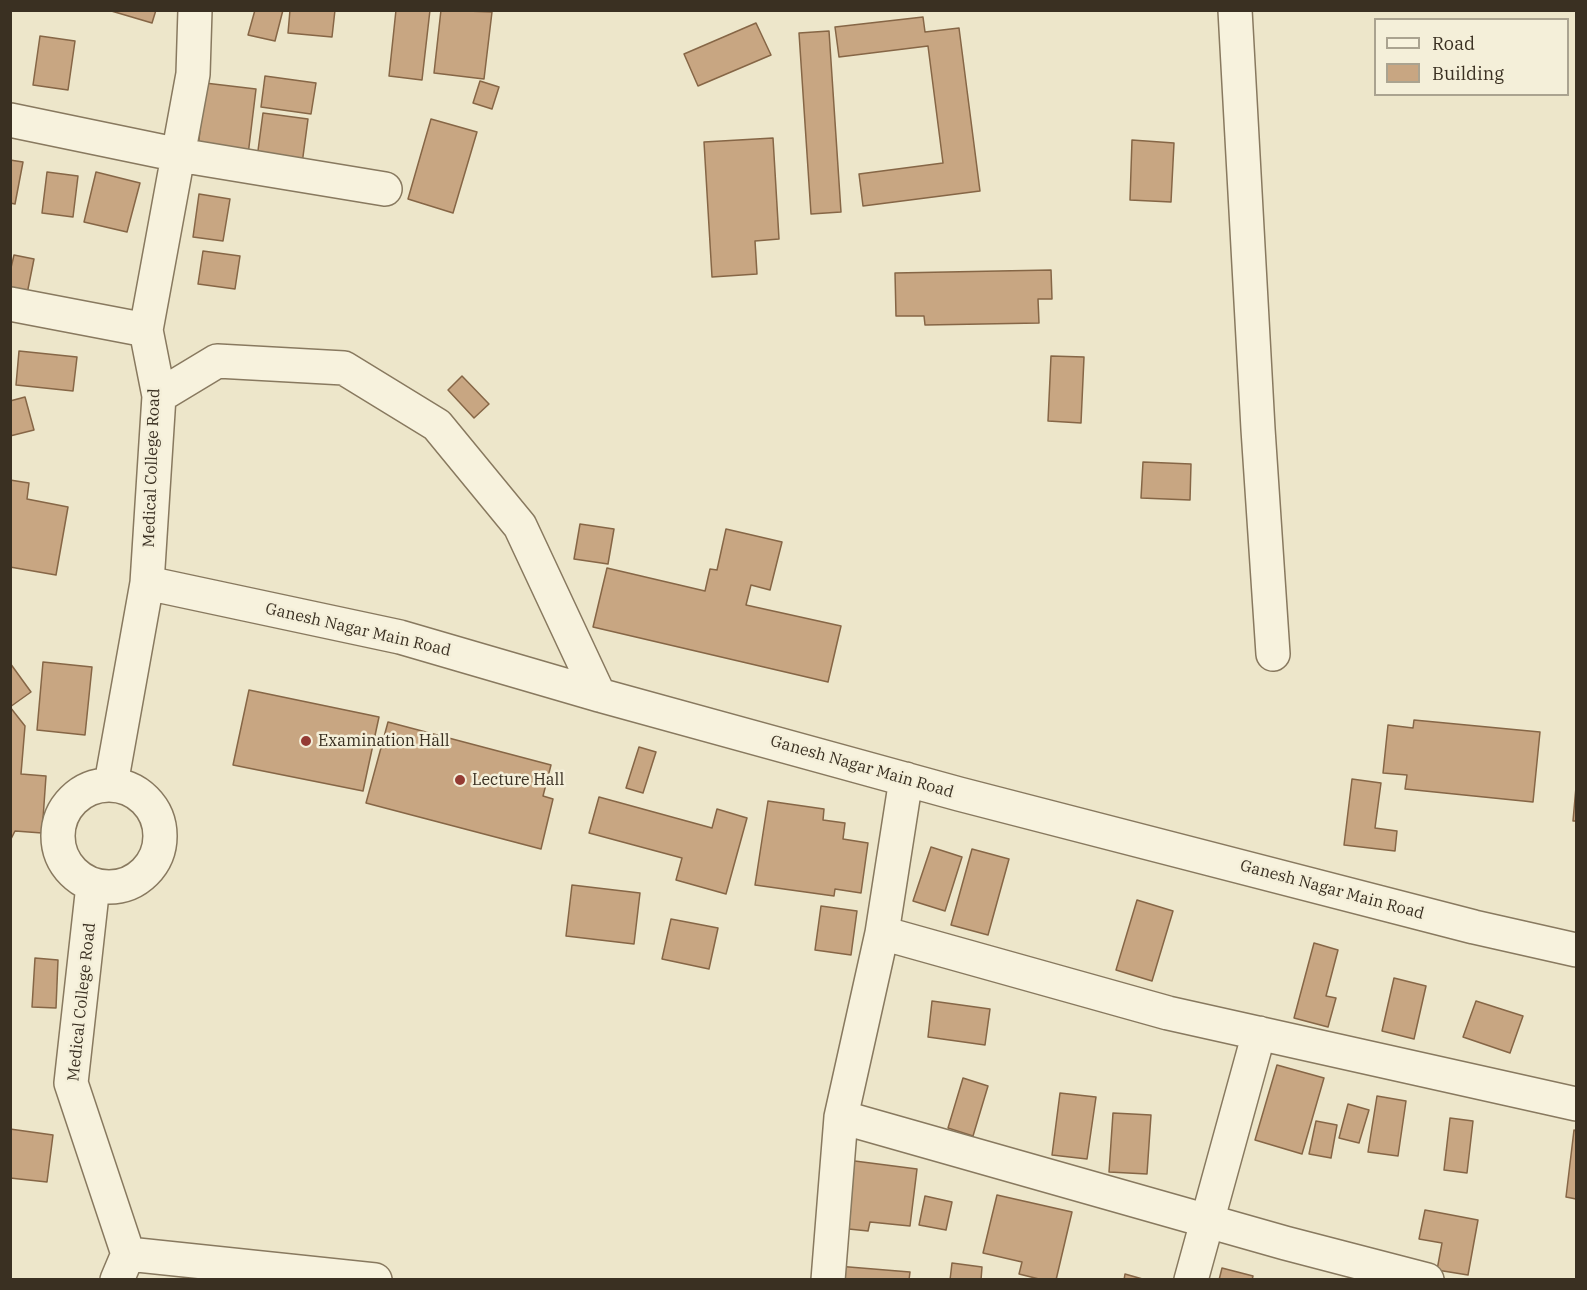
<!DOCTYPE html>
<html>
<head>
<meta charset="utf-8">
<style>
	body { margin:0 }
	#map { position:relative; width:1587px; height:1290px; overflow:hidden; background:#ede6ca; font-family:"IBM Plex Serif",serif }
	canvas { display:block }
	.frame { position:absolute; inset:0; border:12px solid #3a3022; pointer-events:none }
	.legend { position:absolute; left:1374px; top:18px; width:195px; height:78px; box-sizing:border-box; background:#f4efd9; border:2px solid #aaa390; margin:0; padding:8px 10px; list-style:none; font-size:18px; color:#3a3022 }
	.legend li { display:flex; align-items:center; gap:12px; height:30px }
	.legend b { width:30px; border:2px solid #aaa390 }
</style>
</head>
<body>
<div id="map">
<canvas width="1587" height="1290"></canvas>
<div class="frame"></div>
<ul class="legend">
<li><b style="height:8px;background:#f7f2dd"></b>Road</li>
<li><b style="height:16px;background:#c8a682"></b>Building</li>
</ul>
</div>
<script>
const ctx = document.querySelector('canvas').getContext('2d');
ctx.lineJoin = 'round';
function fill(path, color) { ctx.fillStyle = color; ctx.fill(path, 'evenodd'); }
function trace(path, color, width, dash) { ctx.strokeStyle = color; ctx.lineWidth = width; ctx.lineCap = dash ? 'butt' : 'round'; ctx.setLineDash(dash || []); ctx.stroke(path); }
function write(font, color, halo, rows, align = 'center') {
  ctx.font = font + ' "IBM Plex Serif",serif'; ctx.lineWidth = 5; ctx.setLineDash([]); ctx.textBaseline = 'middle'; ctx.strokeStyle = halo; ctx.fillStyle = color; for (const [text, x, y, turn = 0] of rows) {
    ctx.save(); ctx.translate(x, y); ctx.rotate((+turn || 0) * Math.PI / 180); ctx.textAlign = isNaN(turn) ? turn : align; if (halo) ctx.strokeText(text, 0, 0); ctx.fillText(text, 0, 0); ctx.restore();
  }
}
const building = new Path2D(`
	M108 10H156L152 23Z
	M255 10H283L275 41 248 35Z
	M290 10H335L332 37 288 33Z
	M396 10H430L422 80 389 76Z
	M441 10 492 12 484 79 434 73Z
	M923 17 925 32 959 28 980 191 863 206 859 174 943 163 928 46 839 57 835 27Z
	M756 23 771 55 698 86 684 54Z
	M829 31 841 212 811 214 799 33Z
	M40 36 75 41 68 90 33 85Z
	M265 76 316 83 311 114 261 107Z
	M480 81 499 87 492 109 473 103Z
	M205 83 256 89 248 155 198 149Z
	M263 113 308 119 302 164 257 158Z
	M431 119 477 132 453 213 408 199Z
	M773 138 779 239 755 241 757 274 712 277 704 142Z
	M1132 140 1174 143 1171 202 1130 200Z
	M10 160 23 162 15 204 10 203Z
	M47 172 78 176 73 217 42 213Z
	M96 172 140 183 127 232 84 222Z
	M199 194 230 199 223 241 193 237Z
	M203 251 240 256 235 289 198 284Z
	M14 255 34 259 26 299 10 296V272Z
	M1051 270 1052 299H1038L1039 323 925 325 924 316H896L895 273Z
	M19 351 77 357 73 391 16 385Z
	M1051 356 1084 357 1081 423 1048 421Z
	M462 376 489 404 474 418 448 390Z
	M25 397 34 430 10 436V401Z
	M1143 462 1191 464 1190 500 1141 498Z
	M10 480 29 483 27 499 68 507 56 575 10 567Z
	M580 524 614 529 608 564 574 559Z
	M726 529 782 542 770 590 751 585 746 605 841 626 828 682 593 627 607 568 705 591 710 569 717 570Z
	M43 662 92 667 85 735 37 730Z
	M10 663 31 692 10 707Z
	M249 690 379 717 363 791 233 765Z
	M10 707 25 726 21 774 46 776 42 833 15 831 10 841Z
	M1414 720 1540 732 1533 802 1405 789 1407 775 1383 773 1388 725 1413 728Z
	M388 722 551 765 543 796 553 799 541 849 366 803Z
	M639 747 656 752 643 793 626 788Z
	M1352 779 1381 783 1375 828 1397 831 1395 851 1344 845Z
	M1576 787V821H1573Z
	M599 797 712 828 717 809 747 818 726 894 676 880 682 858 589 833Z
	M768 801 824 809 823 820 845 823 843 839 868 843 861 893 835 889 834 896 755 885Z
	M931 847 962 857 945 911 913 901Z
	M972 849 1009 859 988 935 951 925Z
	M572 885 640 893 634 944 566 936Z
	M1137 900 1173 911 1152 981 1116 970Z
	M821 906 857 911 851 955 815 950Z
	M671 919 718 928 709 969 662 959Z
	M1314 943 1338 950 1326 996 1336 998 1328 1027 1294 1018Z
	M35 958 58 960 56 1008 32 1007Z
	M1394 978 1426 986 1414 1039 1382 1031Z
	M932 1001 990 1009 985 1045 928 1037Z
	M1476 1001 1523 1016 1510 1053 1463 1037Z
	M1277 1065 1324 1078 1302 1154 1255 1140Z
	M963 1078 988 1086 973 1136 948 1128Z
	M1060 1093 1096 1097 1087 1159 1052 1155Z
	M1377 1096 1406 1101 1398 1156 1368 1152Z
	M1348 1104 1369 1110 1359 1143 1339 1138Z
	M1113 1113 1151 1115 1147 1174 1109 1172Z
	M1450 1118 1473 1121 1467 1173 1444 1170Z
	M1316 1121 1337 1125 1331 1158 1309 1154Z
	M10 1129 53 1135 47 1182 10 1178Z
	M1574 1130 1576 1131V1199L1566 1197Z
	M847 1160 917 1169 910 1226 870 1222 868 1231 839 1228Z
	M997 1195 1072 1212 1056 1280H1043L1019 1274 1022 1262 983 1253Z
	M925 1196 952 1202 946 1230 919 1225Z
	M1425 1210 1478 1220 1468 1275 1437 1270 1442 1243 1419 1239Z
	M952 1263 982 1267 981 1280H950Z
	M837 1266 910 1272 909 1280H836Z
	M1222 1268 1253 1276 1252 1280H1219Z
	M1125 1274 1146 1280H1124Z`);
fill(building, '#c8a682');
trace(building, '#866646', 1.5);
const minor = new Path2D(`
	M1235 10 1258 429 1273 654
	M10 120 179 155 385 189
	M10 304 146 330
	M159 396 217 361 344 368 437 425 520 526 599 695
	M147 583 400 637 599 695 959 794 1474 927 1576 950
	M111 784 147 583 159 396 146 330 193 74 195 10
	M58 836a51 51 0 1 1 102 0a51 51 0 1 1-102 0Z
	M93 885 71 1083 128 1254
	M882 933 1168 1013 1576 1104
	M841 1117 1285 1243 1427 1280
	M117 1280 128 1254 375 1280
	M828 1280 841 1117 882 933 906 779
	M1191 1280 1259 1033`);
trace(minor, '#88795f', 36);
trace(minor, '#f7f2dd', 33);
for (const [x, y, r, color] of [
	[306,741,6,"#943b33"],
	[460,780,6,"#943b33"]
]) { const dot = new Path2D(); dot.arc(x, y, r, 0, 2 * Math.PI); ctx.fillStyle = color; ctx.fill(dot); trace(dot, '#f4efd9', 2); }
write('16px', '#3a3022', '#f4efd9', [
	["Medical College Road",152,468,-88],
	["Ganesh Nagar Main Road",358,630,13],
	["Ganesh Nagar Main Road",862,767,16],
	["Ganesh Nagar Main Road",1332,890,15],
	["Medical College Road",82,1002,-84]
]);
write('16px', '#3a3022', '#f4efd9', [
	["Examination Hall",318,741],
	["Lecture Hall",472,780]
], 'left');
</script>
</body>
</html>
